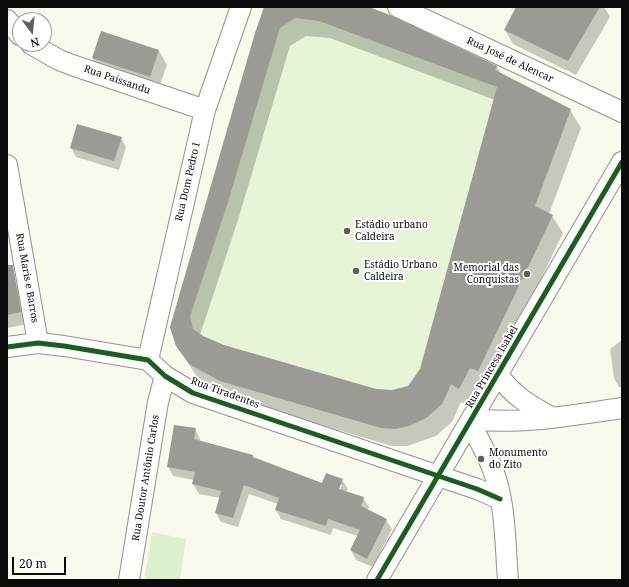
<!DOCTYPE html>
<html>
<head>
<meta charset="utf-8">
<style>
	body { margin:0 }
	#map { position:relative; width:629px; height:587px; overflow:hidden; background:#faf9ee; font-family:"Noto Serif",serif }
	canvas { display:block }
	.frame { position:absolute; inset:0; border:8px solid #0b0b0b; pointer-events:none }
	.north { position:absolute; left:12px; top:12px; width:40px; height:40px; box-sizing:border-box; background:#fff; border:1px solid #9d9d9d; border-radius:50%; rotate:164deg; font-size:11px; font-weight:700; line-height:16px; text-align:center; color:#0b0b0b }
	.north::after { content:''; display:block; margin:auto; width:14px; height:18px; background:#5f5e5a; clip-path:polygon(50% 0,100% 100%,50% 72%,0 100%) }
	.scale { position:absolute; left:12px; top:557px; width:54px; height:18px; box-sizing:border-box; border:2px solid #0b0b0b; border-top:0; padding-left:5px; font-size:12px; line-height:14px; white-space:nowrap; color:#0b0b0b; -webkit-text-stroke:3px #fff; paint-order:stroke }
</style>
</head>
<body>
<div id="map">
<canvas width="629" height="587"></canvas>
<div class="frame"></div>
<div class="north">N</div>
<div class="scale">20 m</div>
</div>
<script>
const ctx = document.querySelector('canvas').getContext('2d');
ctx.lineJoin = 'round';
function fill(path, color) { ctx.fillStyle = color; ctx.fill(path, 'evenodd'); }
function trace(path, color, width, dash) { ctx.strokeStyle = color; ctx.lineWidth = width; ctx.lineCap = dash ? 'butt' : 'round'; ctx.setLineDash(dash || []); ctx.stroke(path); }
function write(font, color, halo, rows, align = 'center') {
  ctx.font = font + ' "Noto Serif",serif'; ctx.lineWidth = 4; ctx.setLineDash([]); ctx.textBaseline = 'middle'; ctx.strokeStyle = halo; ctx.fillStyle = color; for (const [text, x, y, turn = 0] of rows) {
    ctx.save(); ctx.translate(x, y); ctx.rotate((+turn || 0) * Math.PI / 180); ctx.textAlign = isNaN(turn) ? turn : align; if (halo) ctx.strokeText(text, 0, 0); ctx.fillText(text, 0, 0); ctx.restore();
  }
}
fill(new Path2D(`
	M152 532 186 539 180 580H144Z`), '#ddf0ce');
fill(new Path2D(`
	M264 7H369L449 37 500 59 496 70 571 109 535 206 553 215 478 371 470 368 459 389 451 385C448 391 446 400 441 405 427 423 403 429 381 428L220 381 189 364 176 346 170 327Z`), '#e8f4d7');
fill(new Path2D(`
	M265 7H366L390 16 497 67 501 74 570 110 581 128 549 214 552 216 563 233 488 388 470 406 461 402 452 422 436 436 407 446H392L231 398 200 382 177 345ZM306 36 330 38 495 100 421 370 408 387 392 391 376 390 224 346 200 335 238 220 290 46Z
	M517 7H604L610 17 576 75 513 44 505 30Z
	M159 51 167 65 158 90 101 72 93 58Z
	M121 138 126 147 119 170 76 157 71 148Z
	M15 284 22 296 27 324 7 328V286Z
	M622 340V387H619L614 378 610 349Z
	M195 429 200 439V442L253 456 254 458 323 484 342 480 348 489 346 492 363 498 369 507 367 511 386 520 392 529 373 567 356 560 351 550 358 536 333 528 331 535 281 519 276 510 278 504 249 494 238 527 221 522 216 513 220 498 199 494 193 484 194 480 173 476 168 466ZM340 485H342L338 494 337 493Z`), '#0003');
fill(new Path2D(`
	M264 7H369L390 15 497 66 495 70 571 109 535 206 553 215 478 371 470 368 459 389 451 384 442 404 426 418 409 426 396 429 381 428 220 381 189 364 176 346 170 327 255 33ZM295 18 319 21 497 87 420 369 408 386 392 390 376 389 224 345 203 336 193 329 190 316 228 202 275 44 280 28Z
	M516 7H600L568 61 504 30Z
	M101 31 159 50 150 77 92 58Z
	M77 124 122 137 114 161 70 148Z
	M7 265H13L21 312 7 315Z
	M174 425 196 428 194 439 253 455V457L322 483 326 473 343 479 339 489 364 497 361 506 387 519 367 559 350 550 360 530 328 519 326 526 275 510 279 498 244 485 233 518 215 513 221 491 192 484 195 472 167 467Z`), '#9c9a94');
const minor = new Path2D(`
	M398 7 622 112
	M7 20 20 35
	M31 44 59 60 72 65 205 110
	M7 165 38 343
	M7 347 38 343 64 346 148 360 165 376 193 393 477 489 500 499
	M148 360 205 110 241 7
	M498 374C512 396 531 406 553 418
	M472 419C523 425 572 415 622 408
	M470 423C478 438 487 453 493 470 506 504 505 544 508 580
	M129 580 158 402 165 376
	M377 580 622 162`);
trace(minor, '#93928d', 22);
trace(minor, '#fefefc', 20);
trace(new Path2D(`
	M7 347 38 343 64 346 148 360 165 376 193 393 477 489 500 499
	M377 580 622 162`), '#1b5e20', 5);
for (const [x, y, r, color] of [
	[347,231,4,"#5f5e5a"],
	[356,271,4,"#5f5e5a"],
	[527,274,4,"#5f5e5a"],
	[481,459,4,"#5f5e5a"]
]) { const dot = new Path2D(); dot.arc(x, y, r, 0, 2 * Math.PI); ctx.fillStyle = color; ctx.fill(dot); trace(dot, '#fff', 1.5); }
write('10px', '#0b0b0b', '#fff', [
	["Rua José de Alencar",510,60,25],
	["Rua Paissandu",117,80,19],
	["Rua Dom Pedro I",188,182,-77],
	["Rua Maris e Barros",27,278,80],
	["Rua Princesa Isabel",492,367,-60],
	["Rua Tiradentes",225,393,20],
	["Rua Doutor Antônio Carlos",146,478,-81]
]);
write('10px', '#0b0b0b', '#fff', [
	["Estádio urbano",355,225],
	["Caldeira",355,237],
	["Estádio Urbano",364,265],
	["Caldeira",364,277],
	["Memorial das",519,268,"right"],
	["Conquistas",519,280,"right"],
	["Monumento",489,453],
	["do Zito",489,465]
], 'left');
</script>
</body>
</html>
